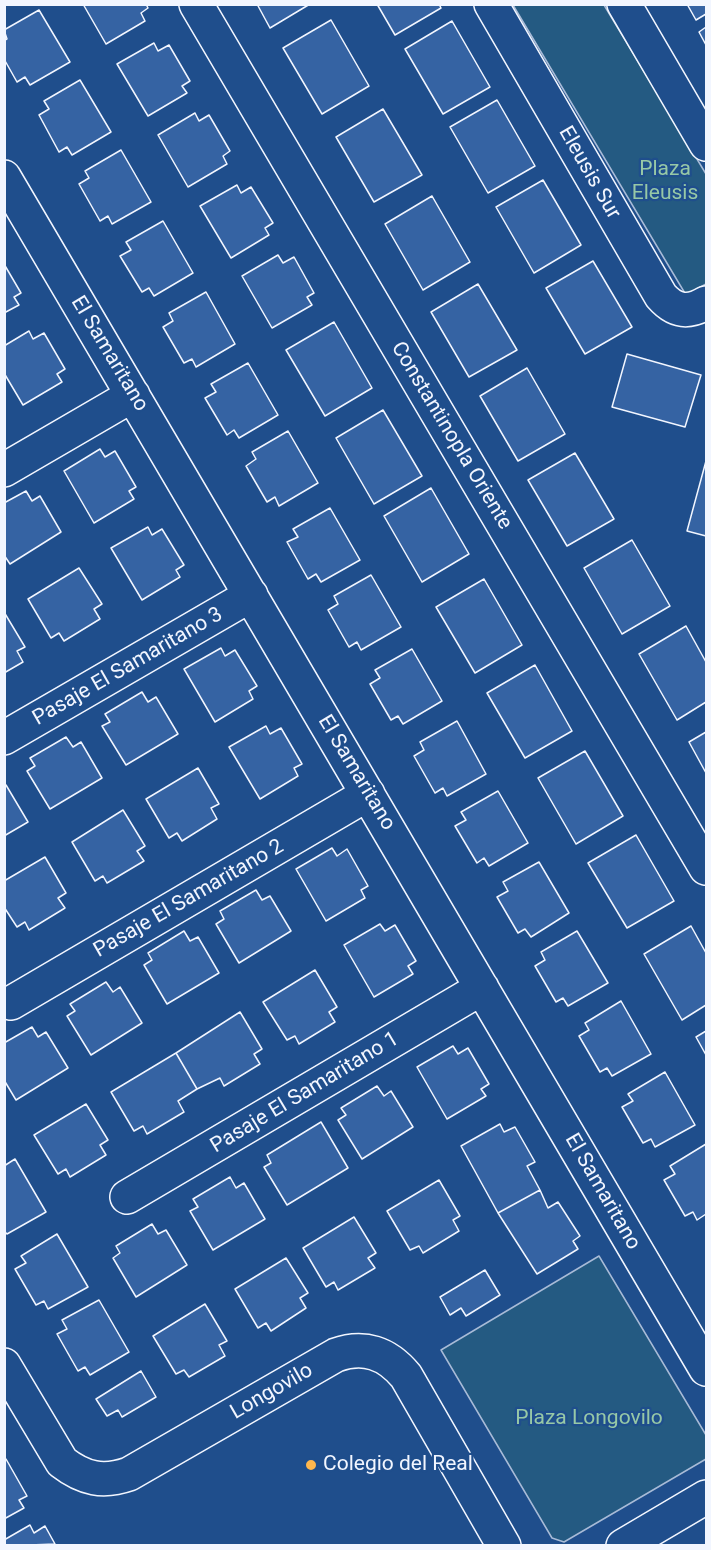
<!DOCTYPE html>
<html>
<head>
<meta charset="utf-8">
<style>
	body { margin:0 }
	#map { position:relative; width:711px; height:1550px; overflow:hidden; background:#1f4e8c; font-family:Roboto,sans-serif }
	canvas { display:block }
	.frame { position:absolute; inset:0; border:6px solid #f2f6ff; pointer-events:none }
</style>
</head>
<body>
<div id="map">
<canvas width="711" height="1550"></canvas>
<div class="frame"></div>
</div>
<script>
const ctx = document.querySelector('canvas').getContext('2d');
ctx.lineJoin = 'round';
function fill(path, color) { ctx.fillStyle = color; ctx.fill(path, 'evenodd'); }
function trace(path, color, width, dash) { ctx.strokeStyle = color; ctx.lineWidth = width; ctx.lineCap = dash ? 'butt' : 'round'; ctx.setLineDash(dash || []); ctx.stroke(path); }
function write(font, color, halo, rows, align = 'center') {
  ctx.font = font + ' Roboto,sans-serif'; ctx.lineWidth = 4.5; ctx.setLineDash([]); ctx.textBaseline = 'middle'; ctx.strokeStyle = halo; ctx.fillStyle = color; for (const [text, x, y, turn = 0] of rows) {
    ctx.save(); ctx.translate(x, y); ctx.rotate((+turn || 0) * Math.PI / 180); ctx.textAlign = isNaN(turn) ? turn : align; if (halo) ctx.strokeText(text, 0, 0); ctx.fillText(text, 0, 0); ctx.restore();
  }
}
const green = new Path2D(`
	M513 5H604L706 174V284L686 295Z
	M599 1256 706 1435V1459L564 1542 552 1538 441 1350Z`);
fill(green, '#245a82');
trace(green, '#a8bbd7', 1.5);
const building = new Path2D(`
	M83 4H146L148 8 141 13 145 21 106 44Z
	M257 4H310L270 28Z
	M377 4H439L441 8 395 35Z
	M687 4H706V14L696 20Z
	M39 10 70 62 30 85 25 77 17 82 4 59V41L7 39 4 30Z
	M331 20 369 86 322 114 283 48Z
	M452 21 490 87 443 114 405 49Z
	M706 27V45L699 32Z
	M154 43 158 51 169 45 190 81 182 86 187 93 148 116 117 64Z
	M80 80 111 132 72 155 67 147 59 152 39 115 49 109 44 101Z
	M497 100 535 166 488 193 450 127Z
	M383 109 422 175 374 202 336 137Z
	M195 113 199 121 209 115 230 151 223 156 227 164 188 187 158 135Z
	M121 150 151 202 112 224 108 216 100 221 79 184 89 178 85 171Z
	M543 180 581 245 534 273 496 207Z
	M237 185 241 193 251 187 273 223 265 228 269 235 231 258 200 206Z
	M432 196 470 262 423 290 385 224Z
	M163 221 193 273 154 296 149 288 142 292 120 256 131 250 126 242Z
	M278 255 283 263 294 257 314 293 307 297 312 305 272 328 242 276Z
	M593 261 632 327 585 354 546 288Z
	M4 264 21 293 14 297 19 305 4 313Z
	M478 284 517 350 469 377 431 312Z
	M206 292 235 344 196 367 192 359 184 363 163 327 173 321 169 313Z
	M334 322 372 388 325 416 286 350Z
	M29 331 33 339 44 333 65 369 57 374 62 382 23 405 4 373V346Z
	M627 354 701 375 685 427 612 407Z
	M248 363 278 415 239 438 234 430 227 435 205 398 216 392 211 384Z
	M527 368 565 434 518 461 480 396Z
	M383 410 422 476 374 504 336 438Z
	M288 431 318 483 279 506 275 497 267 502 246 466 256 459 252 452Z
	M100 449 105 457 115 451 136 487 129 491 134 499 94 523 64 471Z
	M575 453 614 519 567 546 528 480Z
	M706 461V536L687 531Z
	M431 488 469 554 422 582 384 516Z
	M26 491 32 501 40 496 61 532 10 564 4 555V503Z
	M330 508 360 560 321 582 316 574 308 579 287 542 298 537 293 529Z
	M148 527 152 535 162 529 184 565 176 570 180 577 142 600 111 548Z
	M632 540 670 606 622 634 584 568Z
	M79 568 102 604 94 609 100 619 64 641 59 633 51 638 28 599Z
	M371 575 401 627 361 650 357 642 349 647 328 610 338 604 334 596Z
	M484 579 522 645 475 673 436 607Z
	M4 612 25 647 17 651 23 662 4 673Z
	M686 626 706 662V702L677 720 639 654Z
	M221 648 225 656 235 650 257 686 249 691 253 699 215 722 184 669Z
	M412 649 442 701 403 724 398 716 391 720 370 684 380 678 375 670Z
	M535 665 572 731 525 758 487 693Z
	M142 692 148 702 156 697 178 734 126 765 102 726 110 722 105 714Z
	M457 721 486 774 447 796 443 788 435 793 414 756 424 750 420 742Z
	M266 726 270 734 281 728 302 764 294 768 298 776 260 799 229 747Z
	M706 732V773L689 742Z
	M66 737 73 747 81 742 102 778 50 809 27 771 35 766 30 758Z
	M585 751 623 816 576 844 538 778Z
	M198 768 219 804 211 808 217 819 182 841 177 833 169 838 146 799Z
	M6 785 28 822 4 836V786Z
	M498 791 528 843 489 866 484 858 477 863 455 826 466 820 461 812Z
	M123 810 145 846 137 851 144 861 107 883 103 876 95 881 72 842Z
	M636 835 674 901 627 928 588 863Z
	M332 848 337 856 347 849 368 886 361 890 365 898 326 921 296 869Z
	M45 857 66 893 58 898 65 908 29 930 25 922 17 927 4 907V881Z
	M539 862 569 913 531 937 525 929 518 933 497 897 508 891 503 882Z
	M256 890 262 900 270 896 291 931 239 963 216 924 224 919 220 911Z
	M380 924 385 931 395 925 416 961 408 966 413 974 374 997 344 945Z
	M691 926 706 953V1005L682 1020 644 954Z
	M184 931 190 941 198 937 219 973 167 1004 144 965 152 960 148 953Z
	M577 931 608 983 568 1006 563 998 556 1002 535 966 545 960 541 952Z
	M315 970 337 1007 329 1012 335 1022 299 1044 295 1036 287 1040 263 1002Z
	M106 982 113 992 120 987 142 1023 91 1055 67 1016 75 1011 70 1004Z
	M621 1001 651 1054 612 1076 607 1068 600 1072 579 1036 589 1030 585 1023Z
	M240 1012 262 1049 254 1054 260 1064 224 1086 220 1078 197 1089 176 1053Z
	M32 1027 38 1037 46 1032 68 1068 16 1100 4 1080V1043Z
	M706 1031V1055L696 1037Z
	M453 1046 458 1054 468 1048 489 1084 481 1089 486 1096 447 1119 417 1067Z
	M176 1053 197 1089 178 1101 184 1112 147 1134 143 1126 134 1131 111 1092Z
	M665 1072 695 1125 655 1147 651 1139 643 1143 622 1107 633 1101 628 1094Z
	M377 1086 384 1096 391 1091 413 1127 362 1159 338 1120 346 1115 341 1108Z
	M86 1104 108 1140 100 1145 106 1155 70 1177 66 1169 58 1174 34 1135Z
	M321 1122 348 1168 287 1205 264 1167 271 1163 267 1155Z
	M500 1124 504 1132 515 1127 535 1162 527 1166 540 1190 498 1213 461 1146Z
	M706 1144V1214L697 1220 693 1212 685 1216 664 1180 675 1174 670 1166Z
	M15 1159 46 1212 7 1234 4 1231V1166Z
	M230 1177 236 1188 244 1183 265 1219 213 1250 190 1211 198 1207 193 1199Z
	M439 1180 460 1216 453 1220 459 1231 423 1253 419 1246 410 1250 387 1211Z
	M540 1190 548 1208 558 1202 580 1236 573 1241 578 1249 537 1274 498 1213Z
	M354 1217 376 1253 368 1258 375 1268 338 1290 334 1282 326 1287 303 1248Z
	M152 1224 158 1234 166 1230 187 1265 136 1297 113 1258 120 1253 116 1246Z
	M57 1234 88 1287 48 1309 44 1301 36 1305 15 1269 26 1263 21 1256Z
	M286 1258 308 1293 300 1298 306 1308 271 1331 266 1323 258 1328 235 1289Z
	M485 1270 500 1295 466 1316 461 1308 450 1315 440 1297Z
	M99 1300 129 1352 90 1375 85 1367 78 1371 57 1334 67 1329 62 1320Z
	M205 1304 227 1341 219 1345 225 1356 189 1377 184 1370 176 1374 153 1336Z
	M141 1371 156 1397 122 1417 118 1410 107 1416 96 1399Z
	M6 1459 27 1496 19 1500 24 1508 4 1519V1460Z
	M30 1525 34 1533 45 1526 55 1544 4 1546V1540Z`);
fill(building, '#3563a3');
trace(building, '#f2f6ff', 1.5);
const minor = new Path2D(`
	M196 4 706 868
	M491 4 661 296C675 312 689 313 706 303
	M624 4 706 144
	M4 177 706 1369
	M4 470 133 395
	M4 738 251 595
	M11 1003 368 794
	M127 1197 482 988
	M4 1365 62 1462C84 1479 103 1483 129 1474L336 1355C364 1345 387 1353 406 1376L504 1546
	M623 1546 706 1497`);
trace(minor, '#f2f6ff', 36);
trace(minor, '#1f4e8c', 33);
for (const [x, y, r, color] of [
	[311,1465,6,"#ffb74d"]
]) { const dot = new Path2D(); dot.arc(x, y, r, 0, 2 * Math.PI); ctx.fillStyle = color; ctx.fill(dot); trace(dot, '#1f4e8c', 2); }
write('21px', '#97c8a6', '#1f4e8c', [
	["Plaza",665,170],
	["Eleusis",665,194],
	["Plaza Longovilo",589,1419]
]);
write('21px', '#f2f6ff', '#1f4e8c', [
	["Eleusis Sur",589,173,60],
	["El Samaritano",109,354,59],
	["Constantinopla Oriente",451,436,59],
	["Pasaje El Samaritano 3",128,667,-30],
	["El Samaritano",356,773,59],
	["Pasaje El Samaritano 2",189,899,-30],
	["Pasaje El Samaritano 1",305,1093,-31],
	["El Samaritano",602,1192,60],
	["Longovilo",272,1392,-30]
]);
write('21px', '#f2f6ff', '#1f4e8c', [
	["Colegio del Real",323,1465]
], 'left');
</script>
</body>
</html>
